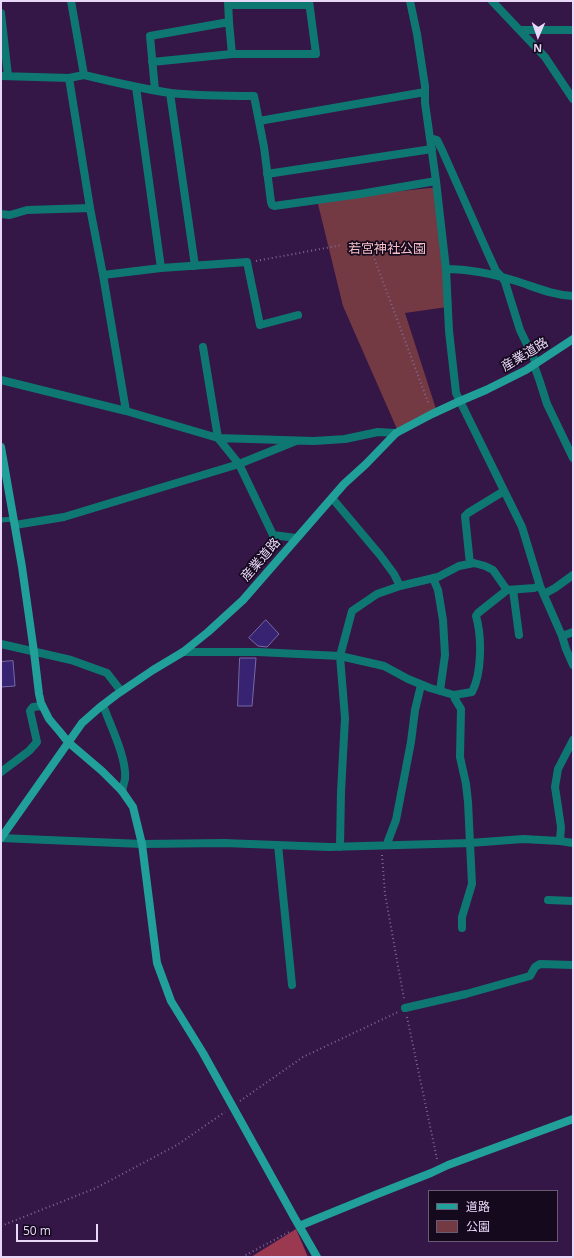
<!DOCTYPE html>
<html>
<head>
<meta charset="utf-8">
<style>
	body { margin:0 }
	#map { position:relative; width:574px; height:1258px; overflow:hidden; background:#341647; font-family:"Open Sans","Noto Sans JP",sans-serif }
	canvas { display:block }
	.frame { position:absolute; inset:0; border:2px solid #e8d7f7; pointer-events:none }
	.legend { position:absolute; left:428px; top:1190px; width:130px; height:52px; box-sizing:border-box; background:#15091e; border:1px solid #695b75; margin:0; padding:5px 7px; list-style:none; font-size:12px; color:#e8d7f7 }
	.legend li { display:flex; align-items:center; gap:8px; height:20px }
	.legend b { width:20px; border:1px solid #695b75 }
	.north { position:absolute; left:518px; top:16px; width:40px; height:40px; -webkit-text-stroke:3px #15091e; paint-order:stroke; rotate:182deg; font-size:11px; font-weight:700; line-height:16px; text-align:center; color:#e8d7f7 }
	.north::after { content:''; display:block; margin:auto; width:14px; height:18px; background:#e8d7f7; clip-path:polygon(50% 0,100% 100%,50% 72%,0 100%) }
	.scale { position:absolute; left:16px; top:1224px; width:82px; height:18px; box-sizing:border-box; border:2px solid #e8d7f7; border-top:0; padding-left:5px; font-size:12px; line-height:14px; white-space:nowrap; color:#e8d7f7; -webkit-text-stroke:3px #15091e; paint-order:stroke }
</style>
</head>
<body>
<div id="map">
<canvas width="574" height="1258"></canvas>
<div class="frame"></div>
<ul class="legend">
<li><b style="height:5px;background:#21a099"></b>道路</li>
<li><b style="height:11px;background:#743a44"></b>公園</li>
</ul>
<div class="north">N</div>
<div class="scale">50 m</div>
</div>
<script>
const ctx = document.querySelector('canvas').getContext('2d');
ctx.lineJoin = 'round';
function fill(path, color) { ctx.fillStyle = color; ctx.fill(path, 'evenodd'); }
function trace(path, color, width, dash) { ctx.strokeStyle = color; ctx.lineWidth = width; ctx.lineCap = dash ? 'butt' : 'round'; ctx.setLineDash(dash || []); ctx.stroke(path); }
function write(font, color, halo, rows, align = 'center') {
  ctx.font = font + ' "Open Sans","Noto Sans JP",sans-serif'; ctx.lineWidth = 3.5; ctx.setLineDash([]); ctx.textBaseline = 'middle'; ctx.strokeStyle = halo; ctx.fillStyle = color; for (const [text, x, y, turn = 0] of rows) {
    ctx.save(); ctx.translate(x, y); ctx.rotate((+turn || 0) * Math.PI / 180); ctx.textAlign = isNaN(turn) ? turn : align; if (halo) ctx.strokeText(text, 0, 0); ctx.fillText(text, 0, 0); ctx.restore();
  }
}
fill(new Path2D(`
	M439 187 447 307 405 313 436 409 397 429 343 306 317 200Z`), '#743a44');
fill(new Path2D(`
	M296 1229 308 1257H251Z`), '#9a394f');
const building = new Path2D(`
	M266 620 279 634 267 647 258 646 249 638Z
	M240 658H256L252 706H238Z
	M13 661 15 686 1 687V662Z`);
fill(building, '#382373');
trace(building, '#736ba7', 1);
trace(new Path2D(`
	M369 244 429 405
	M256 261 342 245
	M382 855 385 894 404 999
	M407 1017 437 1159
	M240 1101 303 1057 398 1012
	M1 1226 96 1188 177 1145 225 1112
	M242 1257 291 1231`), '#806791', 2, [1, 3]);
trace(new Path2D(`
	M1 520 14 519`), '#0f7772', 5);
trace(new Path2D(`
	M71 1 84 75C113 82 142 89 171 93 199 96 227 96 254 96L264 147 271 202 272 205 274 206 360 194 436 181
	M410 1 417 34 425 86V103L436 181 446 269 449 331 456 393 522 527 540 586 562 636 566 649 573 665
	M492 1 545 57 573 99
	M228 5H309
	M1 13 8 76
	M229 22 232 54
	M520 30H573
	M152 62 232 54H316L309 1
	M1 76 69 78 84 75
	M136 87 161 268
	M155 90 150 36 229 22 228 1
	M170 93 195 266
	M259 121 425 92
	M430 138 437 140 442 150 486 249 496 271 502 277 505 282 520 330 536 363
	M267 174 432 149
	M1 214 10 215 27 210 90 208 69 78
	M446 269C470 269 493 274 516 281 535 287 552 295 573 296
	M103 275 161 268 247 262 260 325 298 315
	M203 347 218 438 239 464 273 535 296 538
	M534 365 540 382 547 404 573 458
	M1 380 126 411 103 275 90 208
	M126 411 218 438 314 441 345 439 378 432 396 433
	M332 498 380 555 394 574 400 586
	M15 525 64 517 239 464 296 441
	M470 564 465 516 468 513 504 491
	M433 578 438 590 443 620 445 655 440 691
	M513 590 519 635
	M544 594 555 588 573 575
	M562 636 573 632
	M1 644 71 660 107 673 121 691
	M183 652H258L340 656 384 666 408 679 430 688 454 695 472 692C482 673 482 637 476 616L478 613 507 590 534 588 540 586
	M454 695 455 699 461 709 460 757 466 784 468 802 472 884 462 917V928
	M103 705C110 725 127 758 125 779 124 783 123 787 122 791
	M1 772 29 751 37 742 30 711 33 707 42 706
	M1 838 142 844 224 843 329 847 470 843 523 839 560 841 573 843
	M560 841 561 827 555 787 558 769 573 740
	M278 845 292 985
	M388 845V841L396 820 411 742 415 710 421 685
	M340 847 341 792 345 718 340 656 352 611 377 594 400 586 438 577 459 566 474 563 485 566 493 570 507 590
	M548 900 573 901
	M405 1008 466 994 530 976 535 967 540 964 573 965`), '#0f7772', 8);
trace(new Path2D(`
	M1 447 22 567 34 652 39 694 41 703 49 719 60 732 68 742 102 771 122 791 133 807 142 844 157 963 171 1001 203 1053 294 1217 317 1257
	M1 838 82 723 99 708 116 695 153 670 183 652 208 632 243 600 344 484 366 464 396 433 432 414 460 401 486 390 526 370 573 339
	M299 1226 375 1195 431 1173 448 1165 573 1119`), '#21a099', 8);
write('13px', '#f6bfc6', '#15091e', [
	["若宮神社公園",387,249]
]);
write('13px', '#e8d7f7', '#15091e', [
	["産業道路",525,355,-31],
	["産業道路",261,560,-49]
]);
</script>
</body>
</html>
